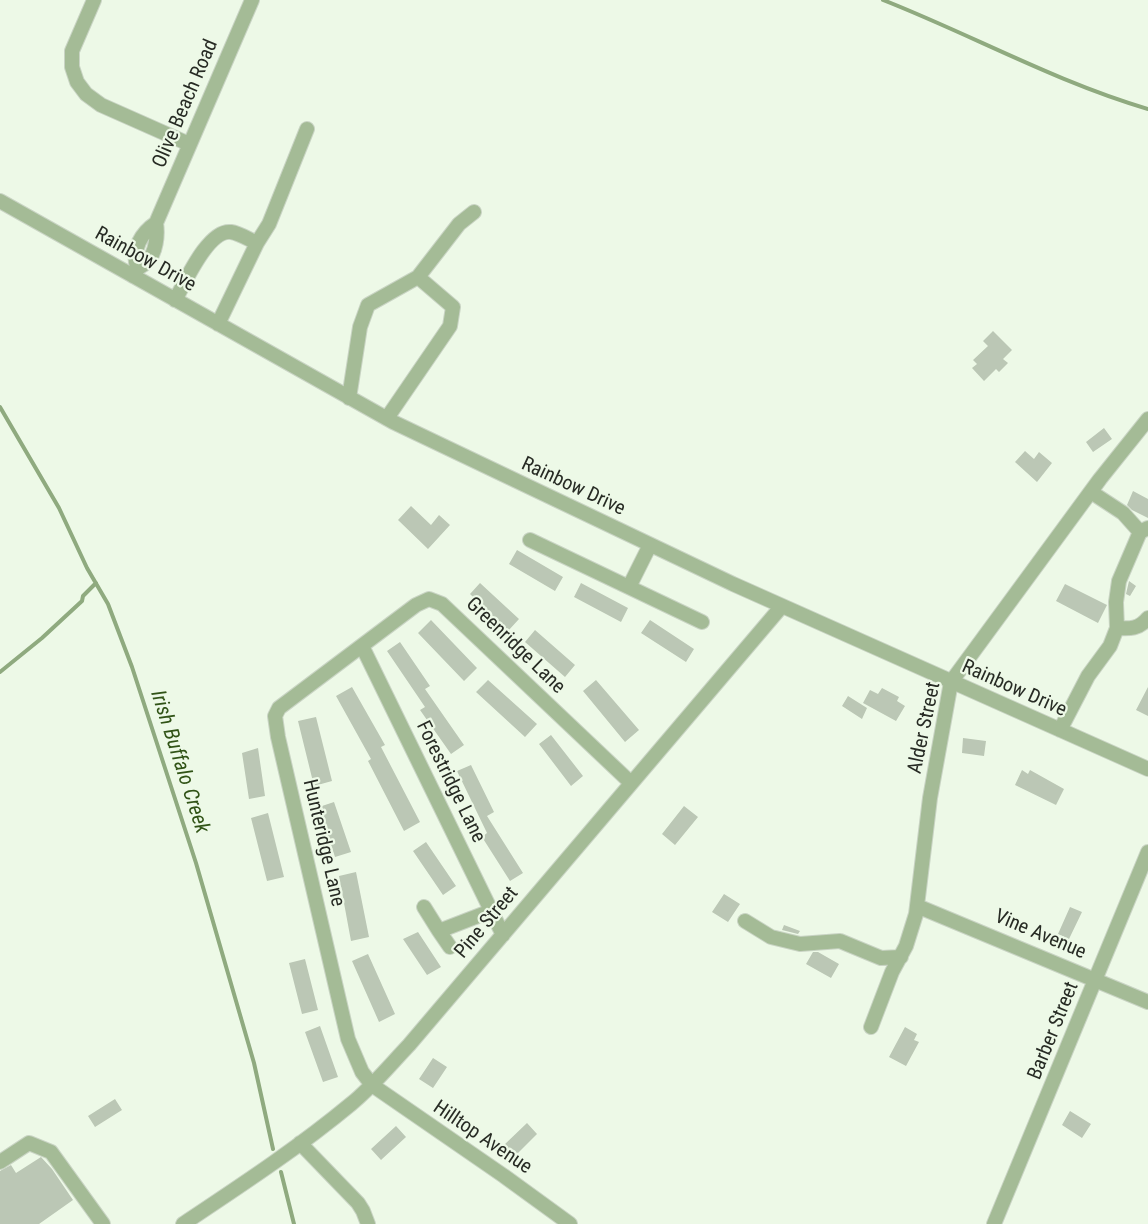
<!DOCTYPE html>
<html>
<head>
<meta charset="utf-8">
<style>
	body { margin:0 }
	canvas { display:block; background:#edf9e7 }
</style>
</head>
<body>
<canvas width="1148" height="1224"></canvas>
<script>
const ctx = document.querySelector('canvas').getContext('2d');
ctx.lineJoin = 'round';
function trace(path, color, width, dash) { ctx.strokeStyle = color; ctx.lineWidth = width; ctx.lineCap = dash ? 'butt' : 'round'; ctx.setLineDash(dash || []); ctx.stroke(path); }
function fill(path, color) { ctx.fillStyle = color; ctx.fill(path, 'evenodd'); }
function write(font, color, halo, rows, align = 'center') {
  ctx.font = font + ' "Roboto Condensed",sans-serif'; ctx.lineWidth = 4.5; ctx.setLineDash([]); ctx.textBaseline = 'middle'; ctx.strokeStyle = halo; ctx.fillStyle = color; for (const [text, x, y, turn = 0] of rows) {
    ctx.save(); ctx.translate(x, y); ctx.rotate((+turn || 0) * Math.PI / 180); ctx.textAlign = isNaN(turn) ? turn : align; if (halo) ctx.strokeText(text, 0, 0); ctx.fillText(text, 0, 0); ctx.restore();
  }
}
trace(new Path2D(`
	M883 0C972 35 1056 82 1148 109
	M0 407 59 508 87 568 108 604 132 667 196 863 254 1063 273 1149
	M0 672 42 638 82 601 83 596 96 583
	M281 1172 294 1224`), '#8faa7f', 4);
fill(new Path2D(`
	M993 331 1012 350 1003 359 1008 363 999 372 996 369 984 381 972 368 977 364 973 360 988 346 983 341Z
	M1104 428 1112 439 1093 452 1086 442Z
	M1025 451 1034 459 1039 452 1052 463 1037 482 1015 462Z
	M1133 491 1148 499V518L1132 510 1127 505Z
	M411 506 431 525 439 515 450 525 428 549 398 520Z
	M517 550 563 577 555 591 509 564Z
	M1129 581 1136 586 1130 596 1126 594Z
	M480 583 519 619 508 631 470 594Z
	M581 583 628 608 621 622 574 597Z
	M1065 584 1107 605 1098 623 1056 601Z
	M431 620 477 668 464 681 418 633Z
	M650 620 694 649 686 662 641 633Z
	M535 630 575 665 565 677 525 642Z
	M400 642 430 686 425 689 464 745 451 754 420 710 425 707 387 651Z
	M488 680 537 724 525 737 476 692Z
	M596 680 639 730 625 742 583 691Z
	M352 687 385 745 381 747 420 822 404 831 368 761 371 759 336 696Z
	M1148 687V716L1136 710Z
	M882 688 899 697 897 701 905 706 896 721 863 703 870 690 878 694Z
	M848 696 867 708 862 719 842 706Z
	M316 717 332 781 314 786 298 721Z
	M551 735 583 776 571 786 539 744Z
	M963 738 986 741 984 756 962 753Z
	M258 748 265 796 249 799 242 753Z
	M471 765 494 812 487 816 523 873 510 881 482 837 487 833 457 771Z
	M1022 770 1028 774 1030 770 1064 789 1056 805 1015 785Z
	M334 802 351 852 335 857 319 807Z
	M684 806 698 817 675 845 662 834Z
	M268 813 284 877 267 881 251 818Z
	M426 842 456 886 443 895 413 851Z
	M356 872 369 937 351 941 339 876Z
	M724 894 740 904 728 922 712 912Z
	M1070 907 1082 912 1069 939 1058 934Z
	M784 925 800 931 798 934 782 930Z
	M418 932 441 967 427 975 403 939Z
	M813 952H818L839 964 831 978 806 964Z
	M368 954 395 1014 379 1022 352 961Z
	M305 959 318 1010 302 1014 289 963Z
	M320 1026 338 1077 323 1082 305 1032Z
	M905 1027 917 1034 914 1040 919 1042 906 1066 889 1057Z
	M433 1058 447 1067 433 1088 419 1079Z
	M115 1099 122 1110 95 1127 88 1116Z
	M1070 1111 1091 1124 1082 1138 1062 1125Z
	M527 1123 537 1134 515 1156 504 1145Z
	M396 1126 406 1137 381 1160 371 1149Z
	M41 1157 52 1169 73 1200 39 1224H0V1171L11 1165 16 1173Z`), '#bbc7b5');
const minor = new Path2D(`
	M94 0 72 51V67L77 82 86 94 101 105 189 144
	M0 201 393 422 733 584 1148 769
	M137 267C132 249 141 233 156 223
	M133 276C137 266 139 269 147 262 156 253 158 235 156 223L252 0
	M175 300C185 283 208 229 231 232 239 233 250 240 257 243
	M218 324 257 243 269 224 307 129
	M349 398 360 327 368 305 418 277 459 224 474 212
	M387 418 450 326 453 307 418 277
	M1091 492 1123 513 1140 532
	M530 540 702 622
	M629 587 650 545
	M1117 628C1130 629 1139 629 1148 618
	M362 646 503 935
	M1060 730 1088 676 1110 646 1117 628 1116 602 1119 581 1140 532 1148 528
	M917 906 1148 1002
	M424 907 439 931
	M745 921 771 937 800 944 840 941 881 958 901 957
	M450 947 439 931 491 911
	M871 1027 892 972 906 946 916 914 930 798 951 682 1100 479 1148 419
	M300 1143 358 1203 363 1211 368 1224
	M0 1162 29 1143 51 1152 103 1224
	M183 1224C240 1186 298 1148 351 1104 372 1087 390 1065 409 1045L782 606
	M570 1224 504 1176 372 1085 362 1072 348 1039 278 737 275 716 279 708 416 605 429 599 442 604 631 783
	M994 1224 1148 852`);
trace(minor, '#c9d4c4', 16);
trace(minor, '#a4bb96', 14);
write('20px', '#272b24', '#edf9e7', [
	["Olive Beach Road",186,104,-67],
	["Rainbow Drive",145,260,29],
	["Rainbow Drive",573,487,25],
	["Greenridge Lane",515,646,44],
	["Rainbow Drive",1014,689,24],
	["Alder Street",925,728,-78],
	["Forestridge Lane",450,782,64],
	["Hunteridge Lane",323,843,77],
	["Pine Street",487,923,-50],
	["Vine Avenue",1040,935,23],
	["Barber Street",1054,1031,-68],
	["Hilltop Avenue",482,1138,34]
]);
write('italic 21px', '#305316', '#edf9e7', [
	["Irish Buffalo Creek",179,762,72]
]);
</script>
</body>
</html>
